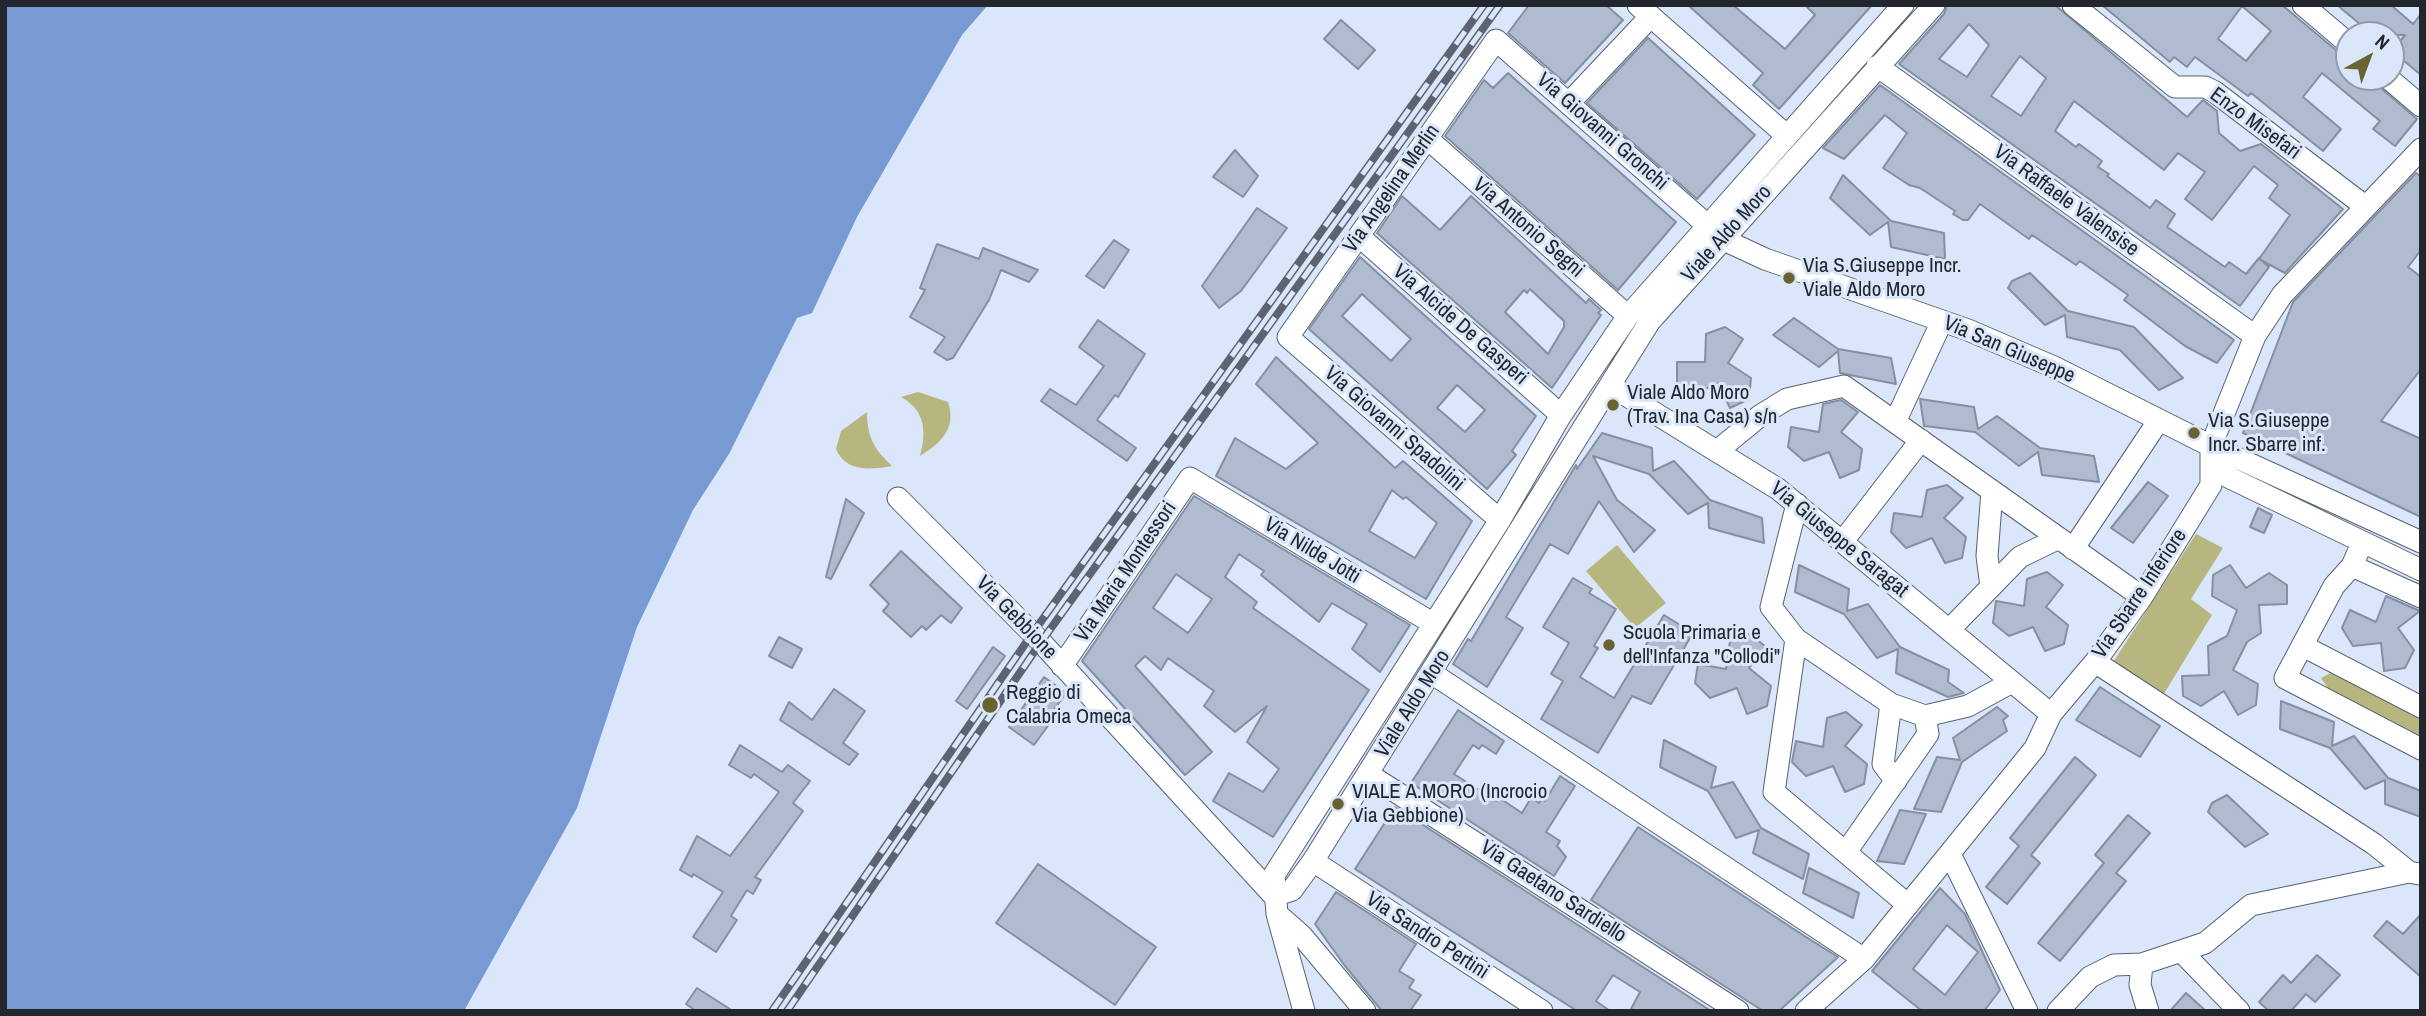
<!DOCTYPE html>
<html>
<head>
<meta charset="utf-8">
<style>
	body { margin:0 }
	#map { position:relative; width:2426px; height:1016px; overflow:hidden; background:#dae6fa; font-family:"Archivo Narrow",sans-serif }
	canvas { display:block }
	.frame { position:absolute; inset:0; border:7px solid #22272e; pointer-events:none }
	.north { position:absolute; left:2335px; top:21px; width:70px; height:70px; box-sizing:border-box; background:#dae6fa; border:2px solid #909aa8; border-radius:50%; rotate:41deg; font-size:19px; font-weight:700; line-height:28px; text-align:center; color:#22272e }
	.north::after { content:''; display:block; margin:auto; width:24px; height:32px; background:#676431; clip-path:polygon(50% 0,100% 100%,50% 72%,0 100%) }
</style>
</head>
<body>
<div id="map">
<canvas width="2426" height="1016"></canvas>
<div class="frame"></div>
<div class="north">N</div>
</div>
<script>
const ctx = document.querySelector('canvas').getContext('2d');
ctx.lineJoin = 'round';
function fill(path, color) { ctx.fillStyle = color; ctx.fill(path, 'evenodd'); }
function trace(path, color, width, dash) { ctx.strokeStyle = color; ctx.lineWidth = width; ctx.lineCap = dash ? 'butt' : 'round'; ctx.setLineDash(dash || []); ctx.stroke(path); }
function write(font, color, halo, rows, align = 'center') {
  ctx.font = font + ' "Archivo Narrow",sans-serif'; ctx.lineWidth = 6; ctx.setLineDash([]); ctx.textBaseline = 'middle'; ctx.strokeStyle = halo; ctx.fillStyle = color; for (const [text, x, y, turn = 0] of rows) {
    ctx.save(); ctx.translate(x, y); ctx.rotate((+turn || 0) * Math.PI / 180); ctx.textAlign = isNaN(turn) ? turn : align; if (halo) ctx.strokeText(text, 0, 0); ctx.fillText(text, 0, 0); ctx.restore();
  }
}
fill(new Path2D(`
	M918 392 948 402C957 428 941 443 920 456 927 432 925 410 901 397Z
	M867 412C867 437 874 449 892 466 870 470 846 472 836 449L841 431Z
	M2196 534 2223 548 2191 599 2212 615 2162 697 2112 664Z
	M1617 545 1666 603 1635 628 1586 571Z
	M2332 672 2421 718 2419 740 2330 691 2321 678Z`), '#b8b67f');
fill(new Path2D(`
	M5 5H988L962 35 857 217 812 313 797 318 729 454 693 510 637 627 577 808 464 1011H5Z`), '#789ad3');
const building = new Path2D(`
	M1529 5H1606L1623 20 1565 83 1508 33Z
	M1688 5H1733L1785 49 1815 15 1805 5H1872L1779 109 1753 85 1763 73Z
	M1947 5H2055L2187 117 2203 100 2217 111 2219 133 2240 151 2261 144 2343 209 2285 273 2259 259 2290 215 2269 198 2278 185 2254 166 2212 220 2185 199 2205 172 2178 153 2164 170 2074 101 2055 131 2076 147 2079 144 2102 161 2098 167 2109 174 2107 176 2150 208 2156 200 2175 214 2167 227 2225 267 2229 262 2246 274 2259 258 2269 267 2240 306 1899 64 1944 14ZM1969 24 1989 45 1967 77 1939 59ZM2020 56 2046 78 2021 116 1991 96Z
	M2102 5H2282L2349 61V77H2368L2417 119 2395 146 2373 129 2380 121 2322 73 2303 97 2341 129 2323 151 2251 93 2248 96 2195 57 2187 67 2174 57 2170 62ZM2242 6 2271 31 2246 61 2218 39Z
	M2337 5H2391L2413 24 2421 14V75L2392 51 2405 35H2373Z
	M1341 20 1375 50 1358 69 1324 39Z
	M1648 38 1755 135 1697 199 1587 103Z
	M1508 73 1676 222 1618 290 1445 136 1484 80 1493 88Z
	M1880 85 2234 340 2217 363 2185 346 2124 300 2128 295 2080 261 2076 265 2032 235 2029 239 1980 204 1968 220H1963L1953 214 1955 211 1920 188 1909 185 1883 168 1907 133 1885 115 1844 159 1823 148Z
	M1235 150 1258 176 1243 197 1213 177Z
	M2416 173 2421 177V250L2408 267 2421 277V369L2381 421 2421 439V517L2243 433 2293 302Z
	M1843 175 1891 221 1944 233 1945 259 1891 247 1888 222 1870 235 1830 198Z
	M1402 196 1440 230 1471 196 1586 303 1589 299 1601 310 1598 313 1601 315 1552 388 1377 233ZM1530 289 1564 321V327L1548 354 1505 312 1524 290 1527 293Z
	M1257 208 1287 228 1241 291 1219 308 1202 286Z
	M1114 240 1129 250 1104 288 1086 276Z
	M937 244 979 259 983 248 1038 270 1029 282 1001 270 989 300 953 358 947 360 934 352 945 337 910 317 925 290 920 288Z
	M1360 257 1536 416 1512 451 1516 455 1487 489 1309 329ZM1362 294 1411 339 1391 361 1342 316ZM1457 385 1485 410 1465 432 1437 408Z
	M2030 273 2068 311 2134 327 2183 378 2159 390 2120 350 2067 337 2065 315 2045 325 2008 288 2012 281Z
	M1794 318 1838 349 1891 358 1896 384 1840 373 1838 351 1819 367 1773 335Z
	M1098 320 1145 354 1118 397 1115 395 1097 420 1136 448 1127 461 1041 401 1050 389 1076 405 1104 366 1079 347Z
	M1725 327 1743 339 1728 363 1751 378 1749 399 1730 408 1718 383 1693 395 1677 383V362H1705L1706 334Z
	M1276 357 1395 468 1403 461 1472 521 1426 599 1216 476 1235 438 1286 469 1318 443 1256 384ZM1392 490 1403 499 1406 497 1437 523 1415 558 1369 531Z
	M1920 399 1974 407 1978 429 1997 416 2040 448 2094 456 2099 482 2042 475 2038 452 2019 466 1975 432 1924 426Z
	M1841 400 1858 412 1841 432 1862 449 1859 470 1840 478 1829 452 1804 461 1788 447 1791 427 1819 432 1823 404Z
	M1602 433 1652 448 1653 471 1674 461 1710 500 1762 518 1764 543 1709 528 1708 503 1688 514 1649 474 1593 456 1617 500 1655 530 1634 552 1599 501 1568 554 1550 544 1506 617 1523 628 1487 687 1453 664 1468 639 1471 641 1576 465 1577 469Z
	M2148 482 2168 496 2133 543 2111 528Z
	M1947 485 1963 498 1944 518 1966 537 1962 558 1945 563 1932 538 1906 548 1891 532 1894 513 1922 517 1927 490Z
	M1194 496 1410 625 1380 672 1352 649 1367 624 1332 603 1319 622 1261 575 1264 571 1239 554 1225 577 1257 602 1253 608 1369 690 1273 837 1213 801 1229 773 1263 792 1279 769 1247 742 1267 706 1235 732 1204 706 1214 691 1168 658 1161 670 1145 656 1135 666 1212 752 1185 775 1082 661ZM1176 574 1212 599 1188 633 1153 608Z
	M846 499 864 513 831 579 826 577Z
	M2258 508 2272 515 2264 533 2250 527Z
	M901 551 962 608 951 623 941 615 926 630 922 626 911 637 883 611 889 604 870 585Z
	M1799 565 1849 589 1847 611 1868 604 1900 647 1949 670 1948 682 1964 693 1948 697 1896 673 1898 649 1877 658 1844 614 1795 592Z
	M2230 565 2246 588 2269 573 2287 585V604L2259 605 2261 633 2247 642 2233 670 2258 684 2256 705 2238 715 2224 691 2201 706 2183 696 2182 676 2209 675 2208 646 2227 636 2237 610 2212 596 2213 575Z
	M2047 572 2063 585 2046 607 2068 625 2064 644 2045 651 2033 627 2009 636 1993 623 1996 601 2024 606 2027 579Z
	M1573 578 1592 589 1589 593 1616 609 1594 646 1598 648 1580 677 1614 698 1664 615 1693 633 1651 704 1632 696 1598 753 1541 719 1563 681 1551 674 1569 643 1543 627Z
	M2386 596 2420 611 2398 628 2414 650 2405 668 2384 671 2381 643 2353 646 2342 628 2350 610 2376 622Z
	M1750 634 1766 647 1749 668 1771 686 1767 706 1747 714 1737 688 1710 698 1695 683 1698 664 1726 669 1730 641Z
	M779 637 802 649 792 668 769 656Z
	M993 647 1005 656 967 709 956 701Z
	M1044 677 1066 693 1046 721 1050 723 1034 745 1009 727Z
	M2100 687 2160 726 2140 757 2076 720Z
	M834 689 865 711 843 743 858 754 849 765 780 720 789 702 812 720Z
	M2281 701 2334 722 2332 746 2354 736 2388 778 2421 791V817L2385 804V780L2365 789 2330 748 2280 729Z
	M1997 707 2008 716 2003 720 2007 731 1962 762 1941 812 1914 809 1937 757 1960 760 1953 738Z
	M1458 710 1504 741 1496 754 1482 745 1479 749 1473 745 1454 774 1496 801 1498 797 1522 813 1531 798 1539 803 1542 799 1545 801 1560 776 1575 786 1546 832 1560 841 1557 846 1566 857 1554 876 1411 783Z
	M1846 712 1862 725 1845 746 1867 764 1864 784 1845 792 1833 766 1806 776 1792 762 1796 741 1823 747 1827 718Z
	M1664 740 1716 767 1711 788 1733 782 1761 828 1809 854 1803 879 1753 853 1759 830 1736 838 1708 791 1660 767Z
	M740 745 782 772 788 765 810 781 793 803 803 811 755 877 761 880 753 894 747 890 731 916 737 920 716 952 693 937 723 892 693 874 692 877 680 870 697 836 730 856 779 792 754 774 751 778 729 765Z
	M2075 757 2096 775 2031 855 2040 863 2007 904 1986 887 2019 846 2010 838Z
	M2227 795 2246 813 2268 834 2245 847 2208 812 2212 803Z
	M1395 807 1493 870 1711 1011H1630L1640 992 1613 975 1596 1001 1610 1011H1577L1355 869Z
	M1900 810 1926 814 1904 864 1877 861Z
	M2128 815 2150 833 2116 873 2126 881 2060 961 2038 943 2104 863 2095 855Z
	M1638 827 1806 937 1838 957 1779 1011H1763L1591 900Z
	M1038 864 1156 947 1115 1005 996 923Z
	M1809 868 1859 893 1853 918 1803 893Z
	M1940 888 1965 914 2000 990 1984 1011H1922L1872 971ZM1947 925 1978 952 1945 995 1913 969Z
	M1336 892 1416 944 1399 971 1414 980 1409 988 1421 995 1410 1011H1382L1345 966 1315 924Z
	M2421 914V977L2374 936 2387 921 2403 934Z
	M2317 955 2340 975 2315 1002 2306 994 2291 1011H2269L2259 1002 2283 975 2291 983Z
	M697 988 733 1011H696L686 1004Z
	M2186 993 2206 1011H2170Z`);
fill(building, '#afbbce');
trace(building, '#8490a2', 2);
const minor = new Path2D(`
	M1638 5 1786 135
	M2073 5 2175 87H2205L2215 92 2366 207
	M2303 5 2349 44
	M1877 66 2255 336
	M2387 77 2421 106
	M1569 103 1651 16
	M1428 139 1628 316
	M1359 236 1561 415
	M1722 239 1765 259 1968 330 2054 367 2211 446 2421 542
	M1611 386 1778 489 2051 714
	M1895 422 1942 321
	M2212 448 2228 477 2421 570
	M1717 451 1761 415 1787 399 1844 386 2142 597
	M898 498 1041 642 1274 896
	M1797 504 1771 607 1796 639 1891 704 1925 716 1968 706 2012 682
	M1500 520 1288 337 1496 40 1707 225
	M1843 541 1921 440
	M2362 543 2352 566 2334 586 2285 678 2421 749
	M2073 549 2159 420
	M2352 566 2421 597
	M1991 587 1987 556 1992 491
	M1949 630 2020 557 2059 538
	M1796 639 1774 792 1908 905
	M2303 646 2421 707
	M2095 662 2374 844 2409 872 2419 874
	M1062 666 1190 478 1434 624
	M1433 674 1864 959
	M1891 704 1883 764 1896 781
	M1368 774 1738 1011
	M1846 852 1928 734 1925 716
	M1950 854 2027 1011
	M1313 861 1542 1011
	M1274 896 1292 890 1313 861 1650 321 1934 5
	M1277 914 1302 936 1365 1011
	M2182 952 2239 1011
	M2142 964 2140 985 2148 1011
	M1304 1011 1277 914 1274 875 1500 520 1561 415 1628 316 1903 5
	M1806 1011 1864 959 2035 748 2051 714 2095 662 2142 597 2211 485V446L2255 336 2282 295 2421 149
	M2058 1011 2090 977 2114 965 2142 964 2205 943 2251 905 2409 872`);
trace(minor, '#586274', 23);
trace(minor, '#fff', 21);
const rail = new Path2D(`
	M772 1011 1032 634 1484 5
	M787 1011 1041 642 1500 5`);
trace(rail, '#5d646f', 8);
trace(rail, '#dae6fa', 5, [16]);
for (const [x, y, r, color] of [
	[1789,278,7,"#676431"],
	[1613,405,7,"#676431"],
	[2194,433,7,"#676431"],
	[1609,645,7,"#676431"],
	[990,705,9,"#676431"],
	[1338,804,7,"#676431"]
]) { const dot = new Path2D(); dot.arc(x, y, r, 0, 2 * Math.PI); ctx.fillStyle = color; ctx.fill(dot); trace(dot, '#dae6fa', 2.5); }
write('21px', '#22272e', '#dae6fa', [
	["Enzo Misefari",2255,124,36],
	["Via Giovanni Gronchi",1602,132,41],
	["Via Angelina Merlin",1392,189,-55],
	["Via Raffaele Valensise",2066,201,36],
	["Via Antonio Segni",1528,228,41],
	["Viale Aldo Moro",1727,234,-48],
	["Via Alcide De Gasperi",1460,325,41],
	["Via San Giuseppe",2009,350,23],
	["Via Giovanni Spadolini",1394,429,41],
	["Via Giuseppe Saragat",1839,540,39],
	["Via Nilde Jotti",1312,551,31],
	["Via Maria Montessori",1126,572,-56],
	["Via Sbarre Inferiore",2140,594,-56],
	["Via Gebbione",1016,618,46],
	["Viale Aldo Moro",1413,704,-58],
	["Via Gaetano Sardiello",1553,892,33],
	["Via Sandro Pertini",1427,936,33]
]);
write('21px', '#22272e', '#dae6fa', [
	["Via S.Giuseppe Incr.",1803,266],
	["Viale Aldo Moro",1803,290],
	["Viale Aldo Moro",1627,393],
	["(Trav. Ina Casa) s/n",1627,417],
	["Via S.Giuseppe",2208,421],
	["Incr. Sbarre inf.",2208,445],
	["Scuola Primaria e",1623,633],
	["dell'Infanza \"Collodi\"",1623,657],
	["Reggio di",1006,693],
	["Calabria Omeca",1006,717],
	["VIALE A.MORO (Incrocio",1352,792],
	["Via Gebbione)",1352,816]
], 'left');
</script>
</body>
</html>
